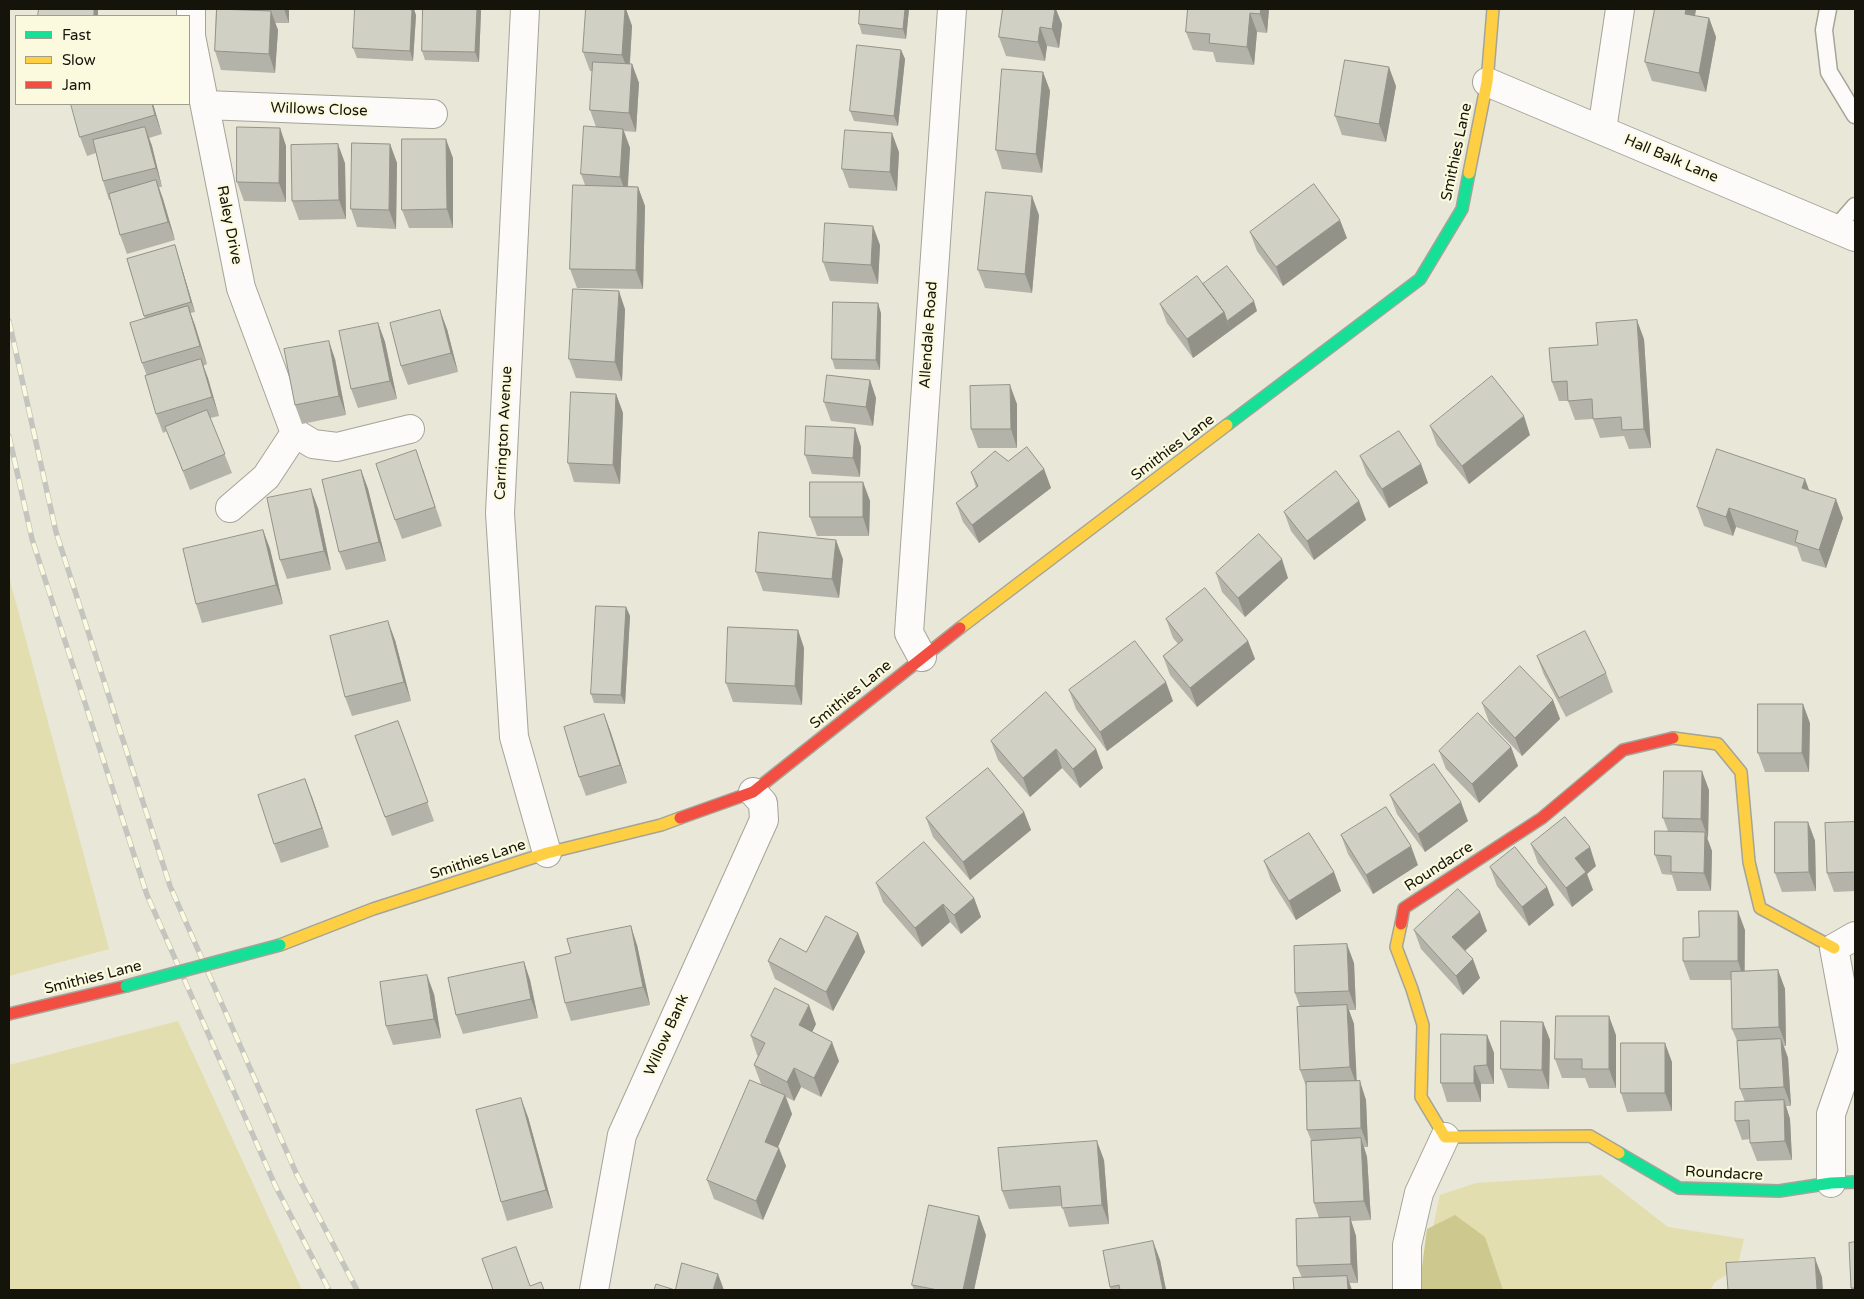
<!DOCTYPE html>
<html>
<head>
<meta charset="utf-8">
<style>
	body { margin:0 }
	#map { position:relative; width:1864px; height:1299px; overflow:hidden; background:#e8e7d8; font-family:"Varela Round",sans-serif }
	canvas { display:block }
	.frame { position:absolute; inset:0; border:10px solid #15140b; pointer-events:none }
	.legend { position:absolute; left:15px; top:15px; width:175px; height:90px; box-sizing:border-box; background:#fcfade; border:1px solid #a09e8a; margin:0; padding:6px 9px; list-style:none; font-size:15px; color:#15140b }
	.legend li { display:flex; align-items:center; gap:10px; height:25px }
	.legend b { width:25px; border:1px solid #a09e8a }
</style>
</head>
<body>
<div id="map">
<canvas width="1864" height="1299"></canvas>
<div class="frame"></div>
<ul class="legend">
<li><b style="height:6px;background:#16e098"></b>Fast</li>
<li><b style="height:6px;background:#ffcf43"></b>Slow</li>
<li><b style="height:6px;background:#f24e42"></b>Jam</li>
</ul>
</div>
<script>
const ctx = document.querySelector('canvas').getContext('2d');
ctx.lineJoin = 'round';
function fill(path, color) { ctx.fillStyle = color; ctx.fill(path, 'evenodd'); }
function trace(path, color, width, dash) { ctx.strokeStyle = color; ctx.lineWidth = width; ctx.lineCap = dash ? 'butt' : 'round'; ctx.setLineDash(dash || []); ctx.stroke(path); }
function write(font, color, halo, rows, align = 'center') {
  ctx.font = font + ' "Varela Round",sans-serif'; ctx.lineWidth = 4.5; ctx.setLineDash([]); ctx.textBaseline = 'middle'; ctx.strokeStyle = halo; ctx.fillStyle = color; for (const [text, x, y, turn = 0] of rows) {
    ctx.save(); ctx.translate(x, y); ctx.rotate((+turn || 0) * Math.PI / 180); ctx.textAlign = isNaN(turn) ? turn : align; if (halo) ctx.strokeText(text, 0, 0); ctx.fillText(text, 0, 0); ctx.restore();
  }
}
fill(new Path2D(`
	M9 577 109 949 9 976Z
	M178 1021 302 1290H9V1065Z
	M1601 1175 1668 1227 1744 1239 1737 1268 1715 1282 1710 1290H1425L1429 1246 1440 1195 1476 1183Z`), '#e2deaf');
fill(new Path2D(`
	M1455 1215 1485 1237 1503 1290H1419L1427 1229Z`), '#cdc88d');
const lane = new Path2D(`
	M1828 9 1824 30 1829 72 1855 115
	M1835 229 1855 206`);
const street = new Path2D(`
	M191 9V36L241 288 295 433 313 444 337 447 410 429
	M525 9 500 513 514 737 547 853
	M1487 82 1855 237
	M205 105 433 114
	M1602 130 1620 9
	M230 508 266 477 295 433
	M922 657 909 633 952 9
	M1831 1183V1114L1853 1051 1834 948 1855 936
	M594 1290 622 1135 764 820 763 803 753 792
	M1407 1290V1245L1419 1193 1445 1137`);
const fast = new Path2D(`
	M1227 425 1420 279 1462 209 1469 173
	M1619 1153 1679 1188 1779 1191 1831 1183 1855 1182`);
const slow = new Path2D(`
	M1469 173 1487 82 1493 9
	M960 628 1227 425
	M1673 738 1718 744 1741 772 1749 862 1760 908 1834 948
	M1401 924 1396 947 1412 989 1423 1025 1421 1097 1445 1137 1590 1136 1619 1153
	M280 945 373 909 547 853 661 825 680 818`);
const jam = new Path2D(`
	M680 818 753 792 960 628
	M1401 924 1404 908 1542 818 1623 750 1673 738
	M9 1014 126 986`);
trace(lane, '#a4a498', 19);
trace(street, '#a4a498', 30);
trace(fast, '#a4a498', 14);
trace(slow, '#a4a498', 14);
trace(jam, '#a4a498', 14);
trace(lane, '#fcfbf9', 16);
trace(street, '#fcfbf9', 28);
trace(fast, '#16e098', 11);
trace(slow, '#ffcf43', 11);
trace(jam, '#f24e42', 11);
const rail = new Path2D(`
	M9 321 56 532 170 886 297 1175 357 1290
	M9 436 32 539 147 895 275 1185 329 1290`);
trace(rail, '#c5c5c0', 5.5);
trace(rail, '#fcfade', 4, [11]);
const fastBridge = new Path2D(`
	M126 986 280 945`);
trace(fastBridge, '#a4a498', 14, []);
trace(fastBridge, '#16e098', 11);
fill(new Path2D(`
	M216 9H289V23H275L278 30 275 73 221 70 215 51Z
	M423 9H480L481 11 479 62 425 60 422 51Z
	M586 9H626L632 26 630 64H632L639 83 636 132 624 131 630 148 628 186 638 187 645 206 643 289 577 288 570 269 585 185 581 174 596 127 590 110 593 71H590L583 52Z
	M909 9 906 39 862 34 859 24Z
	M1003 9 1062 24 1059 48 1047 46 1045 61 1006 56 999 37Z
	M1188 9H1269L1267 33 1257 32 1254 65 1216 62 1213 52 1193 50 1186 32Z
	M1655 9H1696L1695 16 1709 18 1716 37 1706 92 1652 81 1645 62Z
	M416 15 413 61 357 58 353 48Z
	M901 50 905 59 898 126 854 121 850 111Z
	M1043 72 1050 91 1042 173 1002 169 996 150Z
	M1396 86 1386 142 1342 135 1335 116Z
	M153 104 162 134 149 138 152 146 162 187H159L163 199 175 240 127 254 120 235 110 200H109L103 181 96 153 87 156 80 137Z
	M280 128 286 146V202L244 201 237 182Z
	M390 144 397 163 396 229 357 227 351 209Z
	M899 152 897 191 849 188 842 169Z
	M453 158V228H409L402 210Z
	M345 163 346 219 299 220 292 201Z
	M1039 215 1032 293 985 288 978 270Z
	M1250 232 1347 238 1283 286 1257 251Z
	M175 245 195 312 190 313 207 364 203 366 219 416 210 418 232 473 190 490 167 431 163 433 156 414 147 376 142 363 145 319 127 259Z
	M880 245 878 284 830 281 823 262Z
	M1203 284 1257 311 1193 358 1167 323 1160 304Z
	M625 309 622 381 576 378 569 359Z
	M881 313 880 370 835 369 832 359Z
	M378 323 385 342 397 399 358 408 351 389Z
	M447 329 458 372 408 385 401 366Z
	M1644 339 1651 448 1629 449 1624 436 1600 438 1593 419 1575 420 1568 401H1559L1552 382 1598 345Z
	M335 359 346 415 302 424 295 405Z
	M870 380 876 398 873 426 831 421 824 402Z
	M616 394 623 413 620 484 574 482 568 463Z
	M1017 404V448H978L971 429Z
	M1430 426 1530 435 1469 484 1437 445Z
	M855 428 861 447 860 477 812 474 805 455Z
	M1360 456 1421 464 1428 483 1389 508 1367 475Z
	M1008 461 1044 469 1051 488 979 543 963 522 956 503 976 487 971 472Z
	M423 469 442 526 402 539 395 520Z
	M361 470 368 489 386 561 346 570 339 552Z
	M863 482 870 501 869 536H817L810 517Z
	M1809 491 1843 518 1826 568 1802 561 1797 547 1736 527 1733 536 1704 526 1697 507Z
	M1359 501 1366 520 1314 560 1291 531 1284 512Z
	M318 508 331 570 287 579 280 560Z
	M263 530 270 549 283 604 202 623 196 604Z
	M843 559 839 598 763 591 756 572Z
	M1216 573 1288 578 1245 617 1222 592Z
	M626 607 630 616 625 704 594 703 591 694Z
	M1166 619 1248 641 1255 659 1197 707 1170 675 1163 656 1178 644 1173 638Z
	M798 630 804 648 802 705 733 702 726 683Z
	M395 640 411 701 352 716 345 697Z
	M1537 656 1606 673 1613 692 1566 717 1544 675Z
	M1069 690 1173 701 1107 751 1076 709Z
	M1553 700 1560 719 1522 756 1489 722 1482 703Z
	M604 714 611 733 627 783 586 796 579 777Z
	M398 721 434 821 392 836 355 736Z
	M1810 723 1809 772H1765L1758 753Z
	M991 741 1096 749 1103 768 1080 788 1062 768 1030 797 998 760Z
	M1511 747 1518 766 1479 803 1446 769 1439 751Z
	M1709 790 1708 838H1707L1712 851 1711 891H1677L1672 875 1662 874 1655 855 1668 831 1663 818Z
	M1390 795 1468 821 1425 852 1397 814Z
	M312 797 329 847 281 863 274 844Z
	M1024 812 1031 830 970 880 933 837 926 818Z
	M1808 822 1815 841 1816 891 1782 892 1775 873Z
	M1855 822V891L1834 892 1827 873Z
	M1341 835 1418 865 1373 894 1348 854Z
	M1531 844 1596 866 1587 874 1593 890 1572 907 1538 863Z
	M1264 861 1334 872 1341 891 1296 920 1271 880Z
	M1490 867 1547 887 1554 905 1529 926 1497 886Z
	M876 883 974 898 981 917 961 934 950 922 922 947 883 902Z
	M1414 930 1487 931 1465 951 1480 978 1463 995 1421 949Z
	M1745 930V971L1778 970 1785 989 1786 1046H1784L1788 1058 1791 1106H1786L1790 1119 1792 1160 1757 1161 1750 1143V1139L1742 1140 1735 1121 1745 1102 1740 1089 1738 1043 1732 1029 1731 980H1690L1683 961 1699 937Z
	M858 933 865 952 833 1011 775 979 768 961 806 952Z
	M637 945 650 1005 571 1021 565 1003Z
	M524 962 530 980 538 1018 463 1034 456 1015Z
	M1354 963 1356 1010H1349L1354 1024 1356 1081 1366 1100 1368 1147H1364L1367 1157 1371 1220 1351 1221 1356 1236 1358 1283H1350L1302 1278 1297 1266 1319 1218 1314 1203 1311 1140 1307 1130 1306 1086 1300 1070V1007L1295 993Z
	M434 994 441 1038 393 1045 386 1026Z
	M1543 1022 1550 1040 1549 1089 1508 1088 1501 1069Z
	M816 1024 812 1032 839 1061 821 1097 801 1087 794 1101 786 1097 792 1114 778 1147 786 1166 763 1220 714 1199 707 1180 761 1084 754 1065 758 1056 757 1055 751 1036Z
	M1487 1035 1494 1053V1084H1481V1102H1447L1441 1083Z
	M1616 1035V1088H1589L1585 1078H1562L1555 1059Z
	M1672 1062V1111L1627 1112 1621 1093Z
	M528 1117 553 1208 507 1221 501 1202Z
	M1104 1160 1109 1224 1069 1227 1062 1206 1009 1209 1002 1191Z
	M986 1235 974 1290H914L912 1285Z
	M1855 1242V1290H1852L1851 1288Z
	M1160 1260 1166 1290H1111L1110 1287Z`), '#b4b3a9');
fill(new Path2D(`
	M94 9H98V16H94Z
	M284 9H289V23Z
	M412 9H414L416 15 413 61 410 51Z
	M477 9H480L481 11 479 62 475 52Z
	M625 9H626L632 26 629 74 622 55Z
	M905 9H909L906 39 903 29Z
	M1055 9H1056L1062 24 1059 48 1052 29Z
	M1261 9H1269L1267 33 1260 14Z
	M1686 9H1696L1692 33 1685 14Z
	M271 11 278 30 275 73 269 54Z
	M1250 13 1257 32 1254 65 1247 47Z
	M1709 18 1716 37 1706 92 1699 73Z
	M1040 27 1047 46 1045 61 1038 42Z
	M901 50 905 59 898 126 894 116Z
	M632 64 639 83 636 132 629 113Z
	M1389 67 1396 86 1386 142 1379 124Z
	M1043 72 1050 91 1042 173 1036 154Z
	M152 104H153L162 134 155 115Z
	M145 127 152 146 162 187 156 168Z
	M280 128 286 146V202L279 183Z
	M623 129 630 148 627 196 620 177Z
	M892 133 899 152 897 191 890 172Z
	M446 139 453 158V228L447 209Z
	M338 144 345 163 346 219 339 200Z
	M390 144 397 163 396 229 389 210Z
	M156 180 163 199 175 240 168 222Z
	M638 187 645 206 643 289 636 270Z
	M1032 196 1039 215 1032 293 1025 274Z
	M1340 220 1347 238 1283 286 1276 267Z
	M873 226 880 245 878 284 871 265Z
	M175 245 178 255 195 312 191 302Z
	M619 291 625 309 622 381 615 362Z
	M1254 301 1257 311 1231 330 1227 321Z
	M878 303 881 313 880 370 876 360Z
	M188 306 195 325 207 364 200 346Z
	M440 310 447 329 458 372 451 353Z
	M1224 312 1231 330 1193 358 1187 339Z
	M1637 320 1644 339 1651 448 1644 429Z
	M378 323 385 342 397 399 390 381Z
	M329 341 335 359 346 415 339 396Z
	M201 359 208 378 219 416 212 397Z
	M870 380 876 398 873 426 866 407Z
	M1010 385 1017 404V448L1011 429Z
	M616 394 623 413 620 484 613 465Z
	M1524 416 1530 435 1469 484 1462 466Z
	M855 428 861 447 860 477 853 458Z
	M1421 464 1428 483 1389 508 1382 489Z
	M1044 469 1051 488 979 543 972 525Z
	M361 470 368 489 386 561 379 542Z
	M1805 479 1812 498 1802 488Z
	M863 482 870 501 869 536 863 517Z
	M311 489 318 508 331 570 324 551Z
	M1836 499 1843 518 1826 568 1819 550Z
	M1359 501 1366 520 1314 560 1307 541Z
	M1729 508 1736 527 1733 536 1726 517Z
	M263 530 270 549 283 604 276 585Z
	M836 540 843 559 839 598 832 579Z
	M1282 559 1288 578 1245 617 1238 598Z
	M626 607 630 616 625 704 621 695Z
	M388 621 395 640 411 701 404 682Z
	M798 630 804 648 802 705 795 686Z
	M1248 641 1255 659 1197 707 1190 688Z
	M1166 682 1173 701 1107 751 1100 732Z
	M1553 700 1560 719 1522 756 1515 738Z
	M1803 704 1810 723 1809 772 1802 753Z
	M604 714 611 733 627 783 620 765Z
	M1511 747 1518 766 1479 803 1472 784Z
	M1056 749 1062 768 1030 797 1023 778Z
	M1096 749 1103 768 1080 788 1073 769Z
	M1702 771 1709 790 1708 838 1701 819Z
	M305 779 312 797 329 847 322 828Z
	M1461 802 1468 821 1425 852 1418 834Z
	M1024 812 1031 830 970 880 963 862Z
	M1808 822 1815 841 1816 891 1809 872Z
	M1705 832 1712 851 1711 891 1704 873Z
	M1411 846 1418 865 1373 894 1366 875Z
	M1590 847 1596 866 1587 874 1593 890 1572 907 1566 888 1575 858Z
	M1334 872 1341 891 1296 920 1289 901Z
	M1547 887 1554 905 1529 926 1522 907Z
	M974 898 981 917 961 934 954 915Z
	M943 904 950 922 922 947 915 928Z
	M1738 911 1745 930 1744 980 1738 961Z
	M1480 912 1487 931 1459 956 1452 937Z
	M631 926 637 945 650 1005 643 987Z
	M858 933 865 952 833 1011 826 992Z
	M1347 944 1354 963 1356 1010 1349 991Z
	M1473 959 1480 978 1463 995 1456 976Z
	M524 962 530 980 538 1018 531 999Z
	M1778 970 1785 989 1786 1046 1779 1027Z
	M427 975 434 994 441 1038 434 1019Z
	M809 1005 816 1024 806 1044 799 1025Z
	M1347 1005 1354 1024 1357 1086 1350 1067Z
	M1609 1016 1616 1035V1088L1609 1069Z
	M1543 1022 1550 1040 1549 1089 1542 1070Z
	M1487 1035 1494 1053V1084L1487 1065Z
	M1781 1039 1788 1058 1791 1106 1784 1087Z
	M832 1042 839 1061 821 1097 814 1078Z
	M1665 1043 1672 1062V1111L1665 1093Z
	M1474 1066 1481 1084V1102L1474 1083Z
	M794 1068 801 1087 794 1101 787 1082Z
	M1360 1081 1366 1100 1368 1147 1361 1128Z
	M785 1095 792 1114 772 1161 765 1142Z
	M521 1098 528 1117 553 1208 546 1190Z
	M1784 1100 1790 1119 1792 1160 1785 1141Z
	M1361 1138 1367 1157 1371 1220 1364 1201Z
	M1097 1141 1104 1160 1109 1224 1102 1205Z
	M779 1148 786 1166 763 1220 756 1201Z
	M979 1216 986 1235 974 1290H963Z
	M1350 1217 1356 1236 1358 1283 1351 1264Z
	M1153 1241 1160 1260 1166 1290H1163Z
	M1815 1258 1822 1277 1823 1290H1817Z
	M718 1274 724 1290H713Z
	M1347 1276 1352 1290H1348Z`), '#929289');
const building = new Path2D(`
	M39 9H94V16H38Z
	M217 9 271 11 269 54 215 51Z
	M355 9H412L410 51 353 48Z
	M423 9H477L475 52 422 51Z
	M586 9H625L622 55 583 52Z
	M860 9H905L903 29 859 24Z
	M1003 9H1055L1052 29 1040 27 1038 42 999 37Z
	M1188 9H1261L1260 14 1250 13 1247 47 1209 43 1210 34 1186 32Z
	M1655 9H1686L1685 14 1709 18 1699 73 1645 62Z
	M857 45 901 50 894 116 850 111Z
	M1345 60 1389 67 1379 124 1335 116Z
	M593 62 632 64 629 113 590 110Z
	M1002 69 1043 72 1036 154 996 150Z
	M71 104H152L155 115 80 137Z
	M584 126 623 129 620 177 581 174Z
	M145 127 156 168 103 181 93 140Z
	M237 127 280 128 279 183 237 182Z
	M845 130 892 133 890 172 842 169Z
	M402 139H446L447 209 402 210Z
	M352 143 390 144 389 210 351 209Z
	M338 144 339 200 292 201 291 145Z
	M156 180 168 222 120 235 109 194Z
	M1314 184 1340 220 1276 267 1250 232Z
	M573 185 638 187 636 270 570 269Z
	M986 192 1032 196 1025 274 978 270Z
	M825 223 873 226 871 265 823 262Z
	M175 245 191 302 144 316 127 259Z
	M1227 266 1254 301 1227 321 1224 312 1203 284Z
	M1197 276 1224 312 1187 339 1160 304Z
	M573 289 619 291 615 362 569 359Z
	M833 302 878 303 876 360 832 359Z
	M188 306 200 346 142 363 130 323Z
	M440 310 451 353 401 366 390 323Z
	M1637 320 1644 429 1622 430 1621 417 1593 419 1592 399 1568 401 1567 381 1552 382 1549 348 1598 345 1596 323Z
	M378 323 390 381 351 389 339 331Z
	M329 341 339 396 295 405 284 349Z
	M201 359 212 397 156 414 145 376Z
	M827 375 870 380 866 407 824 402Z
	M1492 376 1524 416 1462 466 1430 426Z
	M1010 385 1011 429H971L970 386Z
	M571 392 616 394 613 465 568 463Z
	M207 410 225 454 183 471 165 427Z
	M806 426 855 428 853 458 805 455Z
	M1399 431 1421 464 1382 489 1360 456Z
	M1027 447 1044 469 972 525 956 503 978 486 971 472 995 451 1008 461Z
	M1717 449 1805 479 1802 488 1836 499 1819 550 1795 542 1798 531 1729 508 1726 517 1697 507Z
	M416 450 435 507 395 520 376 464Z
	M361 470 379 542 339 552 322 480Z
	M1336 471 1359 501 1307 541 1284 512Z
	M810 482H863V517H810Z
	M311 489 324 551 280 560 267 498Z
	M263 530 276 585 196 604 183 549Z
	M759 532 836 540 832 579 756 572Z
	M1259 534 1282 559 1238 598 1216 573Z
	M1205 588 1248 641 1190 688 1163 656 1183 640 1166 619Z
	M596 606 626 607 621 695 591 694Z
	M388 621 404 682 345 697 330 636Z
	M728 627 798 630 795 686 726 683Z
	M1585 631 1606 673 1559 698 1537 656Z
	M1135 641 1166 682 1100 732 1069 690Z
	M1520 666 1553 700 1515 738 1482 703Z
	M1046 692 1096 749 1073 769 1056 749 1023 778 991 741Z
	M1758 704H1803L1802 753H1758Z
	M1478 713 1511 747 1472 784 1439 751Z
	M604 714 620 765 579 777 564 727Z
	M398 721 428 802 385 817 355 736Z
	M1434 764 1461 802 1418 834 1390 795Z
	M988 768 1024 812 963 862 926 818Z
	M1664 771H1702L1701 819 1663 818Z
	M305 779 322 828 274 844 258 795Z
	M1386 807 1411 846 1366 875 1341 835Z
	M1565 817 1590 847 1575 858 1586 872 1566 888 1531 844Z
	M1775 822H1808L1809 872 1775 873Z
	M1855 822V872L1827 873 1825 823Z
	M1655 831 1705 832 1704 873 1671 872V856L1655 855Z
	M1309 833 1334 872 1289 901 1264 861Z
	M924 842 974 898 954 915 943 904 915 928 876 883Z
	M1515 847 1547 887 1522 907 1490 867Z
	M1458 889 1480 912 1452 937 1473 959 1456 976 1414 930Z
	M1699 911H1738V961H1683V938L1699 937Z
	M826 916 858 933 826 992 768 961 780 938 806 952Z
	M631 926 643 987 565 1003 555 957 571 953 567 939Z
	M1347 944 1349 991 1295 993 1294 946Z
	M524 962 531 999 456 1015 448 978Z
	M1778 970 1779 1027 1732 1029 1731 972Z
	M427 975 434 1019 386 1026 380 982Z
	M775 988 809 1005 799 1025 832 1042 814 1078 794 1068 787 1082 754 1065 765 1043 751 1036Z
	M1347 1005 1350 1067 1300 1070 1297 1007Z
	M1556 1016H1609V1069H1582V1059H1555Z
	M1501 1021 1543 1022 1542 1070 1501 1069Z
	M1441 1034 1487 1035V1065L1474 1066V1083H1441Z
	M1781 1039 1784 1087 1740 1089 1737 1041Z
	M1621 1043H1665V1093H1621Z
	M750 1080 785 1095 765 1142 779 1148 756 1201 707 1180Z
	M1360 1081 1361 1128 1307 1130 1306 1082Z
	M521 1098 546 1190 501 1202 476 1110Z
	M1784 1100 1785 1141 1750 1143 1749 1120 1735 1121V1102Z
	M1361 1138 1364 1201 1314 1203 1311 1141Z
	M1097 1141 1102 1205 1062 1208 1060 1186 1002 1191 998 1148Z
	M929 1205 979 1216 963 1290H938L912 1285Z
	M1350 1217 1351 1264 1297 1266 1296 1219Z
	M1153 1241 1163 1290H1120L1119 1285 1110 1287 1103 1251Z
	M1855 1242V1288H1851L1849 1243Z
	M516 1247 530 1286 541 1282 544 1290H493L482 1259Z
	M1815 1258 1817 1290H1728L1726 1263Z
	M682 1263 718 1274 713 1290H654L656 1284 675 1290Z
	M1347 1276 1348 1290H1294L1293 1278Z`);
fill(building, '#d1d0c4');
trace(building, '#929289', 1);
write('15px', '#15140b', '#fcfade', [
	["Willows Close",319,110,2],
	["Smithies Lane",1457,152,-78],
	["Hall Balk Lane",1671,159,23],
	["Raley Drive",229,225,79],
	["Allendale Road",929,335,-86],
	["Carrington Avenue",504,433,-87],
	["Smithies Lane",1173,448,-37],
	["Smithies Lane",851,695,-39],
	["Smithies Lane",478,860,-18],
	["Roundacre",1439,867,-33],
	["Smithies Lane",93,978,-14],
	["Willow Bank",667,1035,-66],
	["Roundacre",1724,1174,3]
]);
</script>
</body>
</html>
